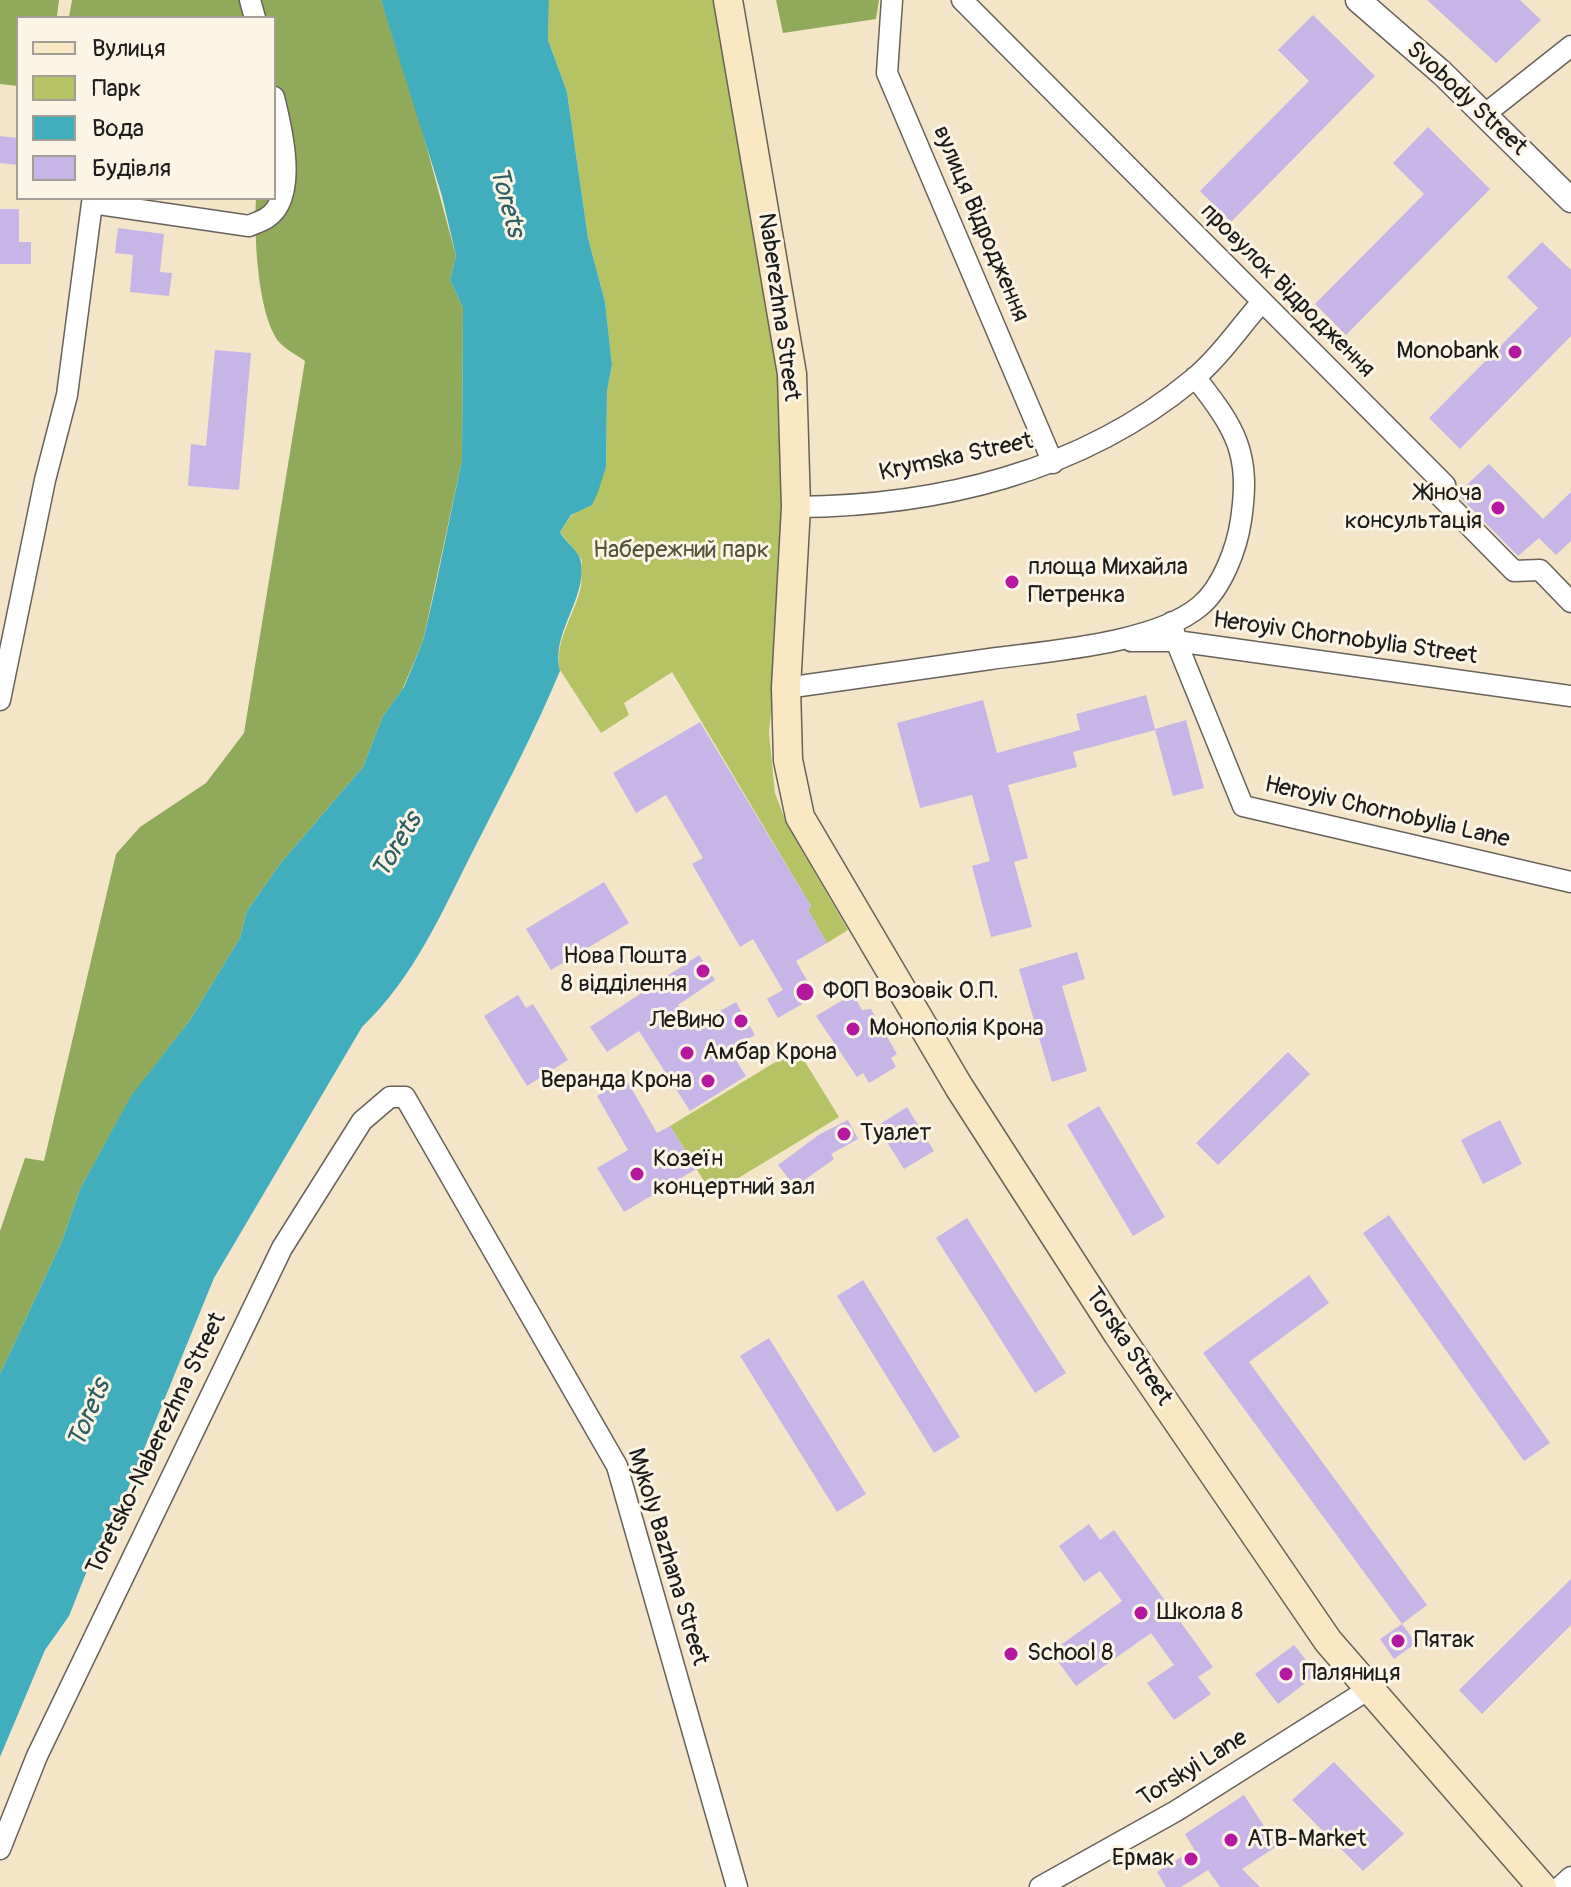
<!DOCTYPE html>
<html>
<head>
<meta charset="utf-8">
<style>
	body { margin:0 }
	#map { position:relative; width:1571px; height:1887px; overflow:hidden; background:#f4e5c9; font-family:Pangolin,sans-serif }
	canvas { display:block }
	.legend { position:absolute; left:16px; top:16px; width:260px; height:184px; box-sizing:border-box; background:#fcf5e5; border:2px solid #a29e95; margin:0; padding:10px 14px; list-style:none; font-size:24px; color:#1c1c1c }
	.legend li { display:flex; align-items:center; gap:16px; height:40px }
	.legend b { width:40px; border:2px solid #a29e95 }
</style>
</head>
<body>
<div id="map">
<canvas width="1571" height="1887"></canvas>
<ul class="legend">
<li><b style="height:10px;background:#fae7c3"></b>Вулиця</li>
<li><b style="height:22px;background:#b5c365"></b>Парк</li>
<li><b style="height:22px;background:#40aebd"></b>Вода</li>
<li><b style="height:22px;background:#c7b5e7"></b>Будівля</li>
</ul>
</div>
<script>
const ctx = document.querySelector('canvas').getContext('2d');
ctx.lineJoin = 'round';
function fill(path, color) { ctx.fillStyle = color; ctx.fill(path, 'evenodd'); }
function trace(path, color, width, dash) { ctx.strokeStyle = color; ctx.lineWidth = width; ctx.lineCap = dash ? 'butt' : 'round'; ctx.setLineDash(dash || []); ctx.stroke(path); }
function write(font, color, halo, rows, align = 'center') {
  ctx.font = font + ' Pangolin,sans-serif'; ctx.lineWidth = 6; ctx.setLineDash([]); ctx.textBaseline = 'middle'; ctx.strokeStyle = halo; ctx.fillStyle = color; for (const [text, x, y, turn = 0] of rows) {
    ctx.save(); ctx.translate(x, y); ctx.rotate((+turn || 0) * Math.PI / 180); ctx.textAlign = isNaN(turn) ? turn : align; if (halo) ctx.strokeText(text, 0, 0); ctx.fillText(text, 0, 0); ctx.restore();
  }
}
fill(new Path2D(`
	M549 0H719L783 376 786 461 780 616 769 733 775 793 787 825 848 930 827 943 808 910 811 906 672 672 624 703 629 715 601 733 560 670C553 642 576 613 581 586 582 578 581 569 582 560L560 532 571 516 580 510 606 467 607 391 612 365 605 302 588 238 567 92 548 40Z
	M797 1049 839 1117 712 1194 670 1126Z`), '#b5c365');
fill(new Path2D(`
	M0 0H59L57 16 69 17 72 0H381L408 78 456 256 450 280 463 308 462 460 423 641 402 690 383 716 363 767 280 864 247 911 240 938 190 1020 131 1097 80 1189 62 1241 0 1374V1231L25 1158 44 1161 116 854 140 827 206 783 244 733 305 361C297 355 285 349 279 342 257 313 254 233 256 198H274V18H18V86L0 84Z
	M776 0H879L876 19 783 33Z`), '#90a95a');
fill(new Path2D(`
	M381 0H549L548 40 567 92 588 238 605 302 612 365 607 391 606 467 598 492 592 505 571 515 560 532C565 542 580 552 581 562 587 599 550 634 560 671 535 731 505 788 475 847 443 910 414 978 362 1027L214 1278 122 1503 90 1563 69 1616 45 1650 0 1757V1374L62 1241 80 1189 131 1096 190 1020 240 938 247 911 280 864 363 767 383 716 404 687 423 641 435 589 462 460 463 308 450 280 456 256 442 196Z`), '#40aebd');
fill(new Path2D(`
	M1427 0H1520L1541 20 1496 63Z
	M1313 15 1375 76 1231 222 1200 191 1309 81 1278 50Z
	M1428 127 1490 189 1346 335 1315 304 1424 194 1393 163Z
	M0 136 18 138V165L0 163Z
	M0 209H19V242H31V264H0Z
	M118 228 164 234 160 272 172 273 169 296 130 292 133 255 115 253Z
	M1542 242 1571 270V336L1460 449 1429 418 1538 308 1507 277Z
	M215 350 251 353 239 490 188 486 191 444 206 446Z
	M1489 464 1543 519 1571 492V541L1556 555 1539 538 1518 556 1457 494Z
	M1146 695 1155 729 1186 720 1204 788 1173 796 1155 730 1073 752 1077 767 1008 785 1028 858 1014 862 1032 927 991 937 972 866 990 861 972 795 920 808 897 723 983 700 997 753 1080 730 1076 714Z
	M700 722 811 906 808 910 827 943 796 961 816 996 778 1018 767 999 783 990 753 939 740 947 692 864 703 858 666 795 636 813 613 773Z
	M604 882 629 923 551 970 526 929Z
	M1077 952 1085 979 1062 986 1087 1071 1052 1082 1019 969Z
	M699 955 715 980 678 1005 692 1027 736 1002 755 1035 729 1049 746 1076 690 1111 639 1031 607 1052 590 1027Z
	M853 994 862 1010 871 1009 897 1054 891 1058 896 1067 869 1083 863 1073 857 1077 816 1016Z
	M518 995 526 1008 533 1004 568 1060 527 1086 484 1016Z
	M1288 1052 1310 1074 1218 1165 1196 1143Z
	M626 1079 657 1133 670 1126 696 1169 624 1212 597 1168 628 1150 597 1096Z
	M1099 1106 1165 1217 1133 1236 1067 1125Z
	M907 1107 934 1151 904 1169 877 1126Z
	M848 1120 858 1139 831 1154 834 1159 795 1187 778 1165 820 1134Z
	M1500 1120 1522 1164 1483 1184 1461 1140Z
	M1389 1215 1550 1443 1524 1461 1363 1233Z
	M967 1218 1066 1373 1035 1393 936 1238Z
	M1309 1275 1329 1303 1249 1362 1427 1605 1402 1624 1203 1353Z
	M863 1280 960 1437 934 1453 837 1296Z
	M769 1338 866 1494 837 1512 740 1356Z
	M1089 1524 1100 1540 1114 1530 1213 1667 1198 1677 1211 1694 1174 1720 1147 1683 1174 1665 1151 1633 1076 1686 1051 1652 1122 1601 1100 1571 1084 1582 1059 1546Z
	M1571 1579V1625L1482 1714 1459 1690Z
	M1402 1624 1416 1643 1394 1659 1380 1639Z
	M1294 1645 1317 1674 1278 1704 1255 1674Z
	M1334 1762 1404 1834 1363 1871 1292 1800Z
	M1244 1795 1277 1846 1242 1869 1260 1887H1220L1208 1870 1181 1887H1166L1157 1872 1194 1849 1185 1834Z`), '#c7b5e7');
const minor = new Path2D(`
	M250 0 255 18
	M892 0 887 73 1053 463
	M962 0 1445 485 1440 496 1514 571 1540 570 1571 602
	M1485 114 1571 46
	M796 507C938 506 1081 472 1192 380 1218 359 1239 328 1261 303
	M1172 622 1176 641 1243 806 1571 882
	M1131 641H1176L1571 696
	M786 688C854 678 922 669 990 659 1047 651 1155 644 1200 606 1222 588 1237 548 1241 520 1251 453 1236 429 1195 377
	M0 700 45 480 67 395 92 203 249 226C260 221 269 219 276 209 295 182 281 126 274 97
	M0 1849 37 1756 282 1248 362 1121 390 1097H405L617 1466 737 1887
	M1040 1887 1176 1811 1369 1689
	M1560 1887 1571 1877`);
const tertiary = new Path2D(`
	M1358 0 1442 73 1571 200`);
const secondary = new Path2D(`
	M728 0 792 374 796 507 786 688 788 760 800 817 959 1087 1118 1334 1328 1641 1542 1887`);
trace(minor, '#686259', 23);
trace(tertiary, '#686259', 27);
trace(secondary, '#686259', 31);
trace(minor, '#fff', 20);
trace(tertiary, '#fff', 24);
trace(secondary, '#fae7c3', 28);
for (const [x, y, r, color] of [
	[1515,352,8,"#b5179e"],
	[1498,508,8,"#b5179e"],
	[1012,582,8,"#b5179e"],
	[703,971,8,"#b5179e"],
	[805,992,10,"#b5179e"],
	[741,1021,8,"#b5179e"],
	[853,1029,8,"#b5179e"],
	[687,1053,8,"#b5179e"],
	[708,1081,8,"#b5179e"],
	[844,1134,8,"#b5179e"],
	[637,1174,8,"#b5179e"],
	[1141,1613,8,"#b5179e"],
	[1398,1641,8,"#b5179e"],
	[1011,1654,8,"#b5179e"],
	[1286,1674,8,"#b5179e"],
	[1231,1840,8,"#b5179e"],
	[1191,1859,8,"#b5179e"]
]) { const dot = new Path2D(); dot.arc(x, y, r, 0, 2 * Math.PI); ctx.fillStyle = color; ctx.fill(dot); trace(dot, '#fcf5e5', 3); }
write('24px', '#1c1c1c', '#fcf5e5', [
	["Svobody Street",1466,99,43],
	["вулиця Відродження",980,224,67],
	["провулок Відродження",1287,291,45],
	["Naberezhna Street",778,307,82],
	["Krymska Street",956,458,-12],
	["Heroyiv Chornobylia Street",1345,639,8],
	["Heroyiv Chornobylia Lane",1387,813,13],
	["Torska Street",1128,1347,56],
	["Toretsko-Naberezhna Street",157,1444,-64],
	["Mykoly Bazhana Street",667,1557,73],
	["Torskyi Lane",1193,1769,-32]
]);
write('24px', '#1c1c1c', '#fcf5e5', [
	["Monobank",1499,352,"right"],
	["Жіноча",1482,494,"right"],
	["консультація",1482,522,"right"],
	["площа Михайла",1028,568],
	["Петренка",1028,596],
	["Нова Пошта",687,957,"right"],
	["8 відділення",687,985,"right"],
	["ФОП Возовік О.П.",823,992],
	["ЛеВино",725,1021,"right"],
	["Монополія Крона",869,1029],
	["Амбар Крона",703,1053],
	["Веранда Крона",692,1081,"right"],
	["Туалет",860,1134],
	["Козеїн",653,1160],
	["концертний зал",653,1188],
	["Школа 8",1157,1613],
	["Пятак",1414,1641],
	["School 8",1027,1654],
	["Паляниця",1302,1674],
	["ATB-Market",1247,1840],
	["Ермак",1175,1859,"right"]
], 'left');
write('24px', '#525636', '#fcf5e5', [
	["Набережний парк",681,551]
]);
write('italic 26px', '#2c5e64', '#fcf5e5', [
	["Torets",506,202,75],
	["Torets",398,846,-59],
	["Torets",90,1414,-67]
]);
</script>
</body>
</html>
